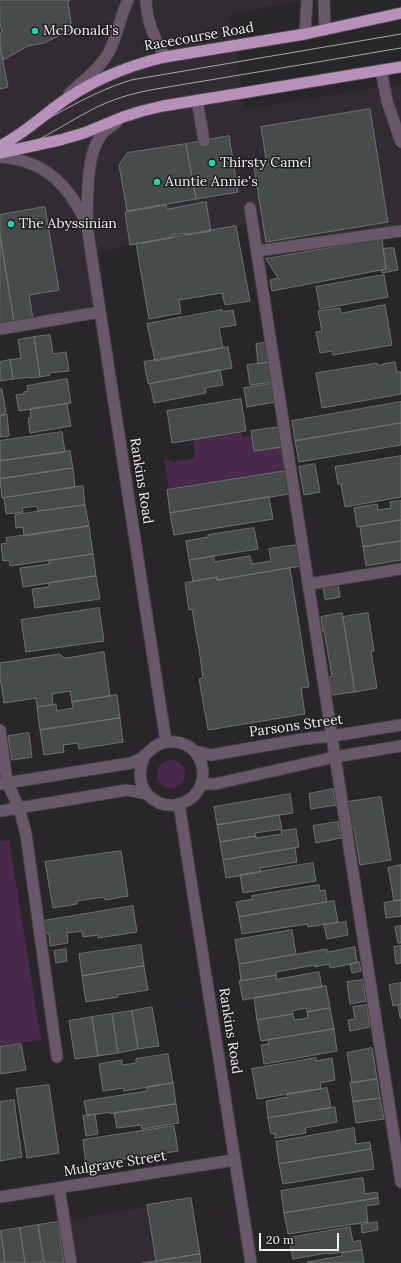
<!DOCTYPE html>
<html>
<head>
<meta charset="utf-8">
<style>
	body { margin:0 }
	#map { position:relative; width:401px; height:1263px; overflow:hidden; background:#292629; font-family:Lora,serif }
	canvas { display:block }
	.scale { position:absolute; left:259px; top:1233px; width:80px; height:18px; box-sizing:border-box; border:2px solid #f2f0f2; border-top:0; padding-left:5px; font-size:12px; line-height:14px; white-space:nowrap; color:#f2f0f2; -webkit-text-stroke:3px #1f1d20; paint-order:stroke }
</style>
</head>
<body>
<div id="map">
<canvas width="401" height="1263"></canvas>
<div class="scale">20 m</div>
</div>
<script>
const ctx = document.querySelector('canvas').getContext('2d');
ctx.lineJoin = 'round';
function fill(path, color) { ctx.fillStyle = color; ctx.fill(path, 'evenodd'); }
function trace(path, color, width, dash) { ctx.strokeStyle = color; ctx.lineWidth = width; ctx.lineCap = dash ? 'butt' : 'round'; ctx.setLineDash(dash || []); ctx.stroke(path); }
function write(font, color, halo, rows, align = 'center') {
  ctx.font = font + ' Lora,serif'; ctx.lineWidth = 3; ctx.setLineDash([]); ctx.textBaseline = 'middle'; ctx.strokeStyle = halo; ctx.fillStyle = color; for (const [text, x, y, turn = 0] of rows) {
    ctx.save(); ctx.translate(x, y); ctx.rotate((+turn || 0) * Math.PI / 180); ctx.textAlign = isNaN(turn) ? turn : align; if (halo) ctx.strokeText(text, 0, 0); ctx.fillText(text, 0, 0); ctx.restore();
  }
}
fill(new Path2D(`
	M0 0H308L230 14 245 109 401 84V231L257 251 252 223 92 253 100 312 0 329Z
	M191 1198 201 1263H78L71 1220Z`), '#332b33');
fill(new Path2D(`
	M241 432 242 437 251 436 254 451 282 447 286 471 169 489 164 459 174 462 195 458 193 439Z
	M157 774a14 14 0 1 1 28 0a14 14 0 1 1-28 0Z
	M9 840 41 1040 0 1046V841Z`), '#4a2a4c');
const building = new Path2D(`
	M0 0H70L68 3 72 29 44 43 28 46 3 60 0 46V33L2 32 0 22Z
	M0 46 8 87 0 89Z
	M370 109 388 222 266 242 253 161 266 159 261 127Z
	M229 136 238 192 196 199 186 144Z
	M186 144 196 199 127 211 119 165 127 153Z
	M206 202 211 231 186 235V233L172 235V238L130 245 125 212 166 205 167 209Z
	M45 207 59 290 29 295 33 319 14 322 0 235V215Z
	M236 226 250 301 225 305 222 293 179 300 181 313 149 319 136 244Z
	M0 235 14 322 0 324Z
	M382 239 386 269 272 291 270 280 278 278 266 259Z
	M394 248 398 270 382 273 381 270 386 269 383 249Z
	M384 275 388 297 320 309 316 287Z
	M385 305 392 345 333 355 332 351 320 353 316 332 322 331 318 311 340 308 341 313Z
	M222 310 223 312 233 310 236 325 219 328 223 348 155 361 147 324Z
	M50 335 53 354 66 352 69 371 50 373V375L40 377 34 337Z
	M34 337 40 377 30 378 29 377 13 379 10 360 21 358 18 340Z
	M269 342 271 362 258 364 256 344Z
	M228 347 232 368 148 384 144 362Z
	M10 360 13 379 0 381V362Z
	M271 362 274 382 250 385 247 365Z
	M395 362 397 372H401V394L322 408 316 373 377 363 378 365Z
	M220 370 223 385 205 388 206 393 154 403 150 384Z
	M67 379 71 403 19 411 16 395 24 394V392L28 391 27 386Z
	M271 384 275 402 247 407 244 388Z
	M0 389H2L6 412H4V415L0 416Z
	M241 399 246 431 172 443 167 411Z
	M401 402V423L295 441 292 421Z
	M67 404 71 426 30 433 28 418H31L30 409Z
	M7 414 9 436 0 437V416Z
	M401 423V445L299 462 295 441Z
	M279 427 282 447 254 451 251 431Z
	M62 432 65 452 0 461V441Z
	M70 451 73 468 0 479V461Z
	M401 456V497L345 507 341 484H338L335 467Z
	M315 464 320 492 304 495 299 467Z
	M73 468 75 487 2 498 0 479Z
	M286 471 289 494 170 513 167 490Z
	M83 486 85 505 38 511 37 506 22 508 23 512 6 514 4 498Z
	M269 497 273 519 174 535 170 513Z
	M401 501V520L357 527 354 508 377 504 378 510 391 508 390 502Z
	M85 505 89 526 24 536 23 527 16 528 15 515Z
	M401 520V541L363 547 360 527Z
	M89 526 93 554 10 566 9 560 3 561 1 544 7 543 6 538Z
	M254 528 258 549 189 560 186 541 208 537V535Z
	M401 541V560L366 566 363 547Z
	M297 545 301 566 217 580V577L193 581 189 560 214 556V562L250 556 252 564 271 561 269 549Z
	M93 554 96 576 23 587 20 568 49 564V561Z
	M290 568 309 687 301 688 305 714 208 730 199 679 203 678 200 656 192 609 189 610 185 583 217 577V580Z
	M96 576 100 599 35 608 32 589 49 587V583Z
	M338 584 340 597 325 600 323 587Z
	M99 608 104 641 26 652 21 620Z
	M342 613 355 692 332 695 329 677 332 676 324 631 323 632 321 617Z
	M368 613 374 651H371L377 688 355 692 343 617Z
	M104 652 110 696 72 702 70 691 52 694 53 705 37 707 36 698 4 703 0 677V663L59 654 65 658Z
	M117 695 120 718 40 730 37 707 56 704 57 711 73 708 72 702Z
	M120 718 123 742 79 749 78 743 63 745 64 752 44 755 40 730Z
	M29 733 32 757 12 760 8 736Z
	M333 789 336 805 311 809 309 794Z
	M290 794 293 813 217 825 214 807Z
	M381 797 391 860 360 865 354 828H351L347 802Z
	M279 815 282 829 255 833 256 836 220 842 217 825Z
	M338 822 341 838 316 843 313 826Z
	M296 829 299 847 223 860 220 842 256 836V838L282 834 281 831Z
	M295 848 297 862 260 868 261 872 226 878 223 860Z
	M121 851 128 896 105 900 104 897 77 901V904L53 908 45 862Z
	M313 863 316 881 243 893 240 875Z
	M401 865V900L394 901 388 868Z
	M319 885 320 891 325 890 327 902 239 917 236 902 253 899 252 896Z
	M401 900V916L386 918 384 903Z
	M334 901 338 922 308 927 307 924 242 934 239 917Z
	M133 906 137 932 98 938V935L83 937 82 931 67 933 68 943 50 946 49 933 45 934 43 921Z
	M346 922 348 935 327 939 324 925Z
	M401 926V943H398L395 927Z
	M292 930 296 954 239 964 235 940Z
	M141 945 144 966 82 976 79 954Z
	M401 946V963L396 964 394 947Z
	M355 947 357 963 330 968 329 964 315 967V965L276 972V975L241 981 239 964 327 949V952Z
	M66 949 67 961 56 963 54 951Z
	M359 962 361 971 352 973 350 964Z
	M144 966 148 990 117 995 118 997 86 1002 82 976Z
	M319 972 322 987 243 1000 239 981 276 975 277 979Z
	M363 980 366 1001 350 1004 347 982Z
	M401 983V1004L393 1006 389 985Z
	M326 986 330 1008 307 1012 306 1008 292 1011 293 1014 257 1020 254 998Z
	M401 1004V1018H400L398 1005Z
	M367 1005 370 1027 350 1031 348 1020 355 1019 353 1007Z
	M152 1007 159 1046 138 1049 132 1011Z
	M330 1008 334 1029 261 1041 257 1020 293 1014 294 1020 308 1018 307 1012Z
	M132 1011 138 1049 118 1053 112 1014Z
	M112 1014 118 1053 98 1056 92 1017Z
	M92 1017 98 1056 75 1059 69 1021Z
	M334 1029 337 1051 264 1064 261 1045 269 1044 268 1040Z
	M21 1044 26 1070 0 1074V1047Z
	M372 1048 377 1079 352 1083 347 1053Z
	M168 1054 173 1083 124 1091V1088L103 1091 99 1064 122 1060V1065L136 1063V1059Z
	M316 1058V1061L332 1058 335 1080 320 1083 321 1089 257 1099 252 1069Z
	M377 1079 380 1098 353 1102 350 1083Z
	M173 1083 176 1104 110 1114V1112L87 1116 84 1101 147 1091V1087Z
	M49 1085 59 1153 27 1158 16 1089Z
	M327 1088 331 1108 268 1118 266 1101 288 1097 287 1094Z
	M380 1098 384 1119 356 1123 353 1102Z
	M14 1100 22 1157 0 1161V1102Z
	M176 1104 179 1123 142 1129 141 1125 117 1128 114 1113Z
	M335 1107 337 1122 305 1128 306 1133 275 1138V1133L271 1134 268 1118Z
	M95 1114 98 1134 86 1136 83 1116Z
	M174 1126 178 1151 86 1165 83 1140Z
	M354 1128 356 1144 370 1142 371 1149 279 1164 276 1142Z
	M371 1149 374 1169 283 1184 279 1164Z
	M363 1178 365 1194 377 1192 378 1198 284 1213 281 1191Z
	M191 1198 200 1254 156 1261 147 1205Z
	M378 1198 379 1204 366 1206 368 1222 288 1234 284 1213Z
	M58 1222 64 1263H44L38 1225Z
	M377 1222 378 1230 362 1233 361 1225Z
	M38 1225 44 1261H41V1263H25L20 1228Z
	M350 1227 353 1242 360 1240 362 1250 328 1254 327 1253 293 1259 289 1238Z
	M20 1228 25 1263H5L1 1231Z
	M0 1231H1L5 1263H0Z
	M362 1250 364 1263H307V1262L342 1256V1253Z
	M200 1254 201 1263H142L156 1261Z`);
fill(building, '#474c4a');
trace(building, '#6d7270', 1);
const service = new Path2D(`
	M324 0 325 30
	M305 34 307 0
	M197 100 204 141
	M250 208 401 1182
	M257 251 401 231
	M0 329 100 312
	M309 584 401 569
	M0 730 7 782 19 808 26 834 57 1057
	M59 1188 71 1263`);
const minor = new Path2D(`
	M146 0C147 24 154 36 165 57
	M381 70 387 101 401 142
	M69 94C84 80 103 66 111 48 118 32 121 15 128 0
	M117 122C112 126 106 129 102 134 85 155 88 199 87 226L166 742
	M0 157C44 160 69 185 86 223
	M195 751 211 755 303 739 333 736 401 725
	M0 784 131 763C135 761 141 759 144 756 151 750 156 743 167 742 209 737 217 798 175 805 165 806 155 802 148 795 138 784 139 770 144 757
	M202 784H215L335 757 401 746
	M179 804 251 1263
	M0 811 127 790 147 794
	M0 1197 234 1160`);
const trunk = new Path2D(`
	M0 146C20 136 37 121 55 107 87 83 126 66 165 57L305 34 401 13
	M0 153 60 140 84 133 123 117 142 111 163 106 401 67`);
trace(service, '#454245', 13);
trace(minor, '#454245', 13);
trace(trunk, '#454245', 13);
trace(service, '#69586a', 11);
trace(minor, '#69586a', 11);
trace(trunk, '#b891ba', 11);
trace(new Path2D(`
	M0 142C45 124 84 94 131 80L401 34
	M0 156C33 146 61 126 91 110 112 99 133 93 156 89L401 48`), '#aaa8aa', 1);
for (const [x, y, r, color] of [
	[35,31,4,"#1ed5b0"],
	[212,163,4,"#1ed5b0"],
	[157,182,4,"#1ed5b0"],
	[11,224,4,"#1ed5b0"]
]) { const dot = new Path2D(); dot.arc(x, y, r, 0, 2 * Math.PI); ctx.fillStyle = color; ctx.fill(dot); trace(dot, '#1f1d20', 1.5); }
write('14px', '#f2f0f2', '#1f1d20', [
	["McDonald's",43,31],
	["Thirsty Camel",220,163],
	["Auntie Annie's",165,182],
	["The Abyssinian",19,224]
], 'left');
write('14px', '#f2f0f2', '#1f1d20', [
	["Racecourse Road",199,37,-10],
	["Rankins Road",141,481,81],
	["Parsons Street",296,726,-8],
	["Rankins Road",230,1031,81],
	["Mulgrave Street",115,1164,-9]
]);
</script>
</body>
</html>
